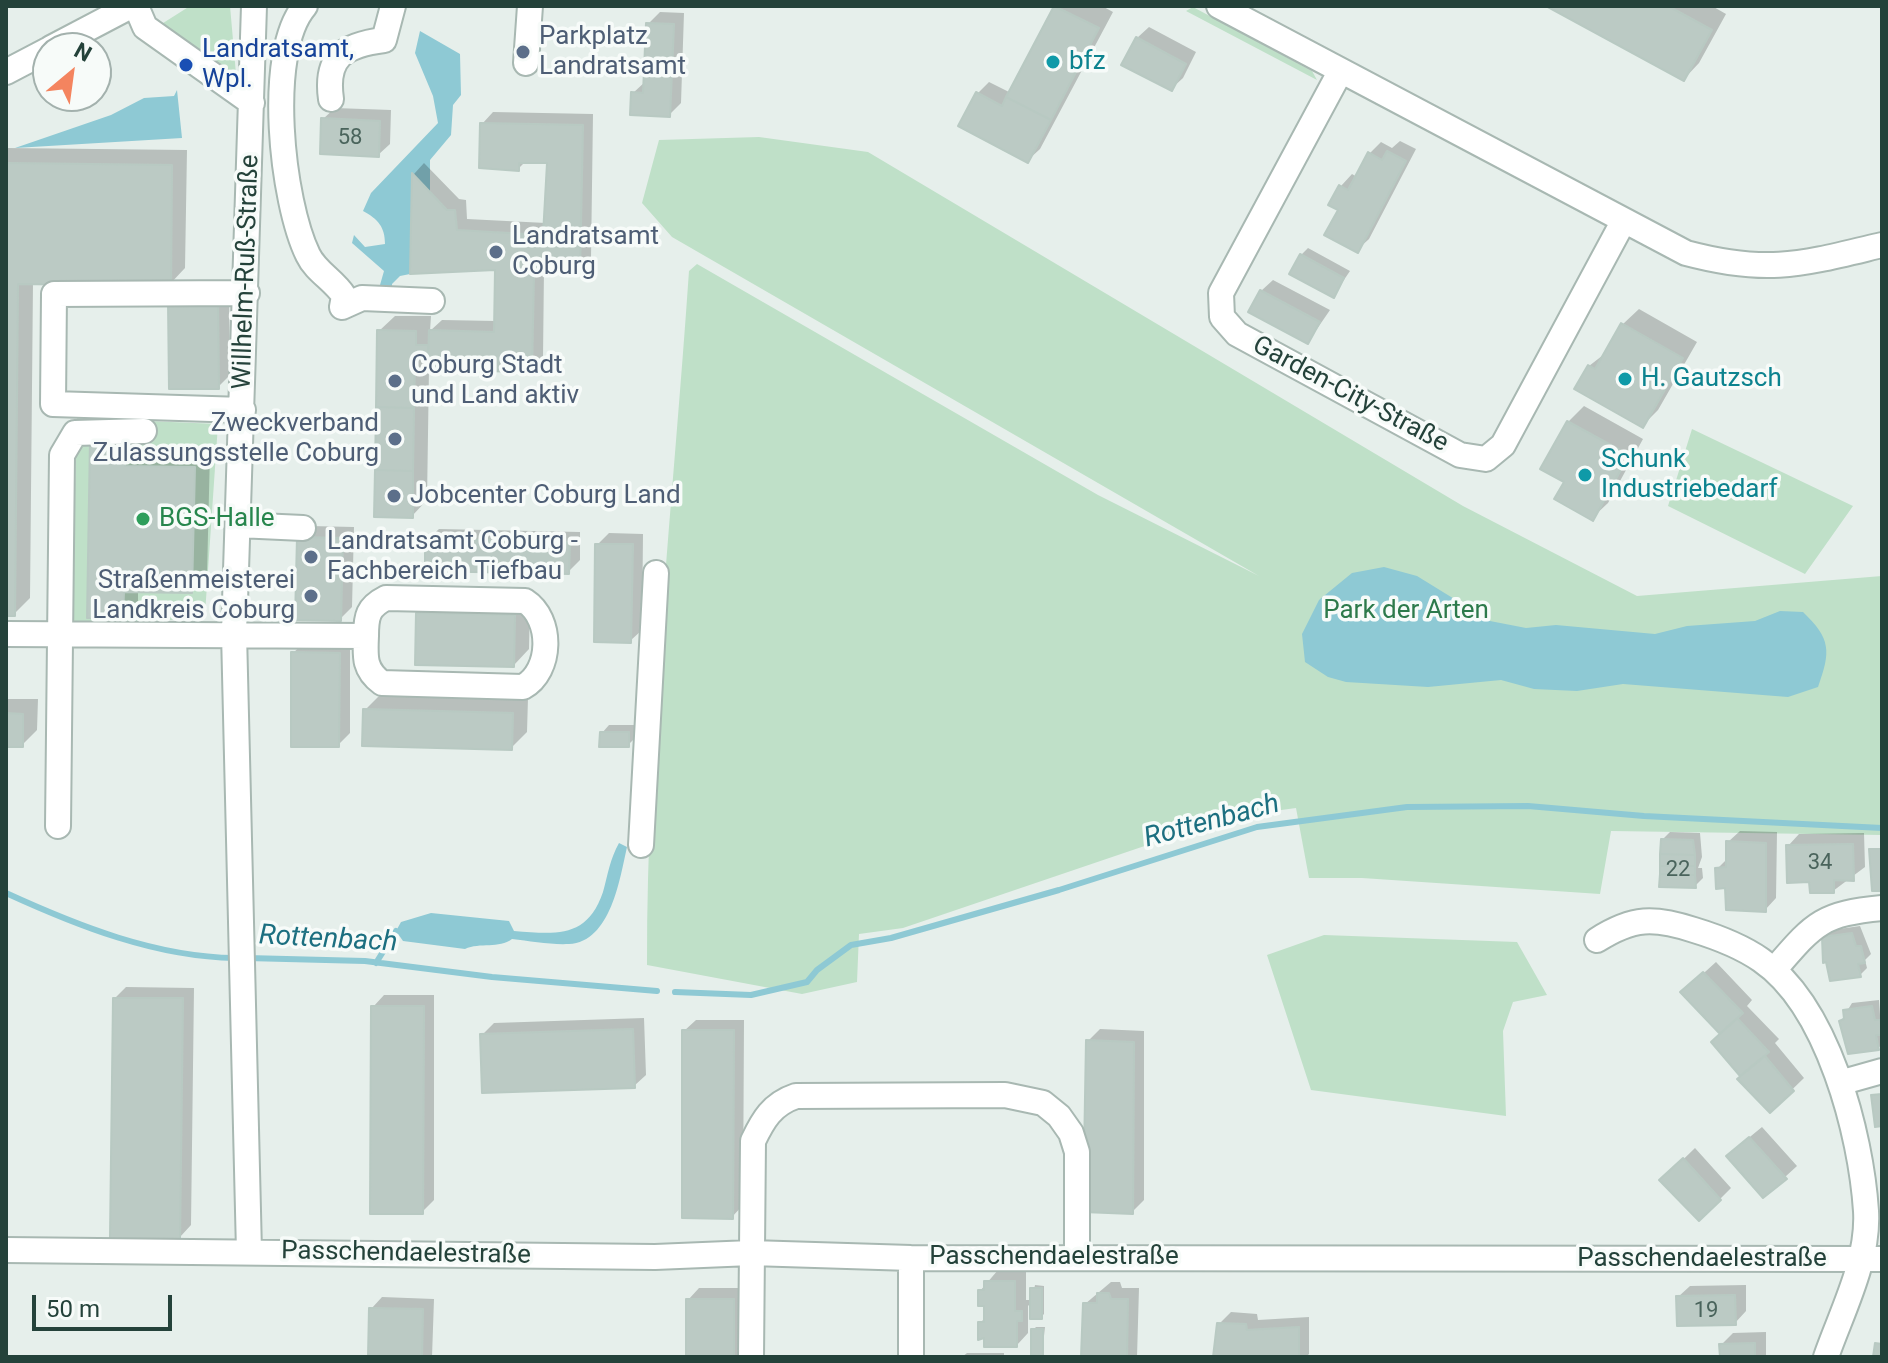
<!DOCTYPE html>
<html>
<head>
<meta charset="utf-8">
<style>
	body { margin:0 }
	#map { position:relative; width:1888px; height:1363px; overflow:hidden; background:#e6efeb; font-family:Roboto,sans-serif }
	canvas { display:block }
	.frame { position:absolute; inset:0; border:8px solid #24423a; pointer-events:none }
	.north { position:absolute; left:32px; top:32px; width:80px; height:80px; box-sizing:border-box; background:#f7fbf9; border:2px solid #a3b1ad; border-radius:50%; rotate:29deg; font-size:22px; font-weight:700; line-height:32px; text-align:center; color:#24423a }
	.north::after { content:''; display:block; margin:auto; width:28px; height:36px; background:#f4845f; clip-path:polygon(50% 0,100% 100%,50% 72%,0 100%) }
	.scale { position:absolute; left:32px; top:1295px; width:140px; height:36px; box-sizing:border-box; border:4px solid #24423a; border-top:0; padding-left:10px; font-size:24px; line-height:28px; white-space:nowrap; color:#24423a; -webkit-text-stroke:6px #f7fbf9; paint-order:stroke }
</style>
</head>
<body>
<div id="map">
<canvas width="1888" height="1363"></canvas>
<div class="frame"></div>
<div class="north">N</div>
<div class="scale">50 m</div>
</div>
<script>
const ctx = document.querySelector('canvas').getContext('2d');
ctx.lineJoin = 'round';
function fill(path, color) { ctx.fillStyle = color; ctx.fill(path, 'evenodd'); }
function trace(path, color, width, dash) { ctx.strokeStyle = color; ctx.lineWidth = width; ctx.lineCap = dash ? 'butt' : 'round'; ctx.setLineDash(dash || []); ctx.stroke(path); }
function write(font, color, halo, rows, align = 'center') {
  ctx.font = font + ' Roboto,sans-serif'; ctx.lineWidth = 7; ctx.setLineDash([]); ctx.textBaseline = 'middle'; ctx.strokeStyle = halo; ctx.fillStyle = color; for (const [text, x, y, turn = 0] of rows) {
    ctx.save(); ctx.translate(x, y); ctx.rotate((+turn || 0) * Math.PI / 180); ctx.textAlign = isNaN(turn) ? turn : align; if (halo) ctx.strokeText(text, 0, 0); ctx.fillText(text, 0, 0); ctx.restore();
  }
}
fill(new Path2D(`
	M190 6H230L236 74 229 76 160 25Z
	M1193 7 1312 71 1317 80 1186 11Z
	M759 137 868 152 1463 506 1637 596 1882 576V835L1611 831 1600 894 1362 878H1309L1296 808 1230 817 903 928 859 934 857 982 802 994 647 965C647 733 673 503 689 271L697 264 1098 495 1259 576 672 237 642 203 659 140Z
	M77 418 218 424 205 614 201 619 71 623Z
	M1692 429 1853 506 1805 574 1668 506Z
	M1324 935 1517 942 1547 995 1513 1002 1503 1031 1506 1116 1311 1090 1267 955Z`), '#bfe0c8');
fill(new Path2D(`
	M420 31 460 54 461 95 453 105 451 135 430 160V192L412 174 410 274 400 276 392 284V292H378L384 271 352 243 354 235 365 247 385 244C385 227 378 219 363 211L371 193 438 123 433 96 415 53Z
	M177 90 182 138 15 148 111 115 144 98 174 96Z
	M1384 567 1417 576 1490 621 1526 628 1556 625 1655 634 1687 626 1755 621 1780 611 1803 612C1831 639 1831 651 1818 687L1788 697 1623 684 1577 691 1534 689 1501 680 1428 687 1346 682 1328 677 1305 662 1302 634 1319 600 1352 573Z
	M619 843 627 847C620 878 611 942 569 944 551 945 530 941 512 939 499 949 480 942 465 949L403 941 396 931 401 922 431 913 509 921 514 931C556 934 587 939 603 892 608 874 610 859 619 843Z`), '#8ec9d4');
fill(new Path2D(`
	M1056 6H1102L1113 12 1040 149 1028 160 978 93 989 82 1011 93Z
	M1550 6H1712L1726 14 1699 63 1684 79Z
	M660 12 684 13 681 103 669 115 633 93 646 81 648 24Z
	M1149 27 1196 52 1183 78 1171 89 1137 38Z
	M335 108 391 110 390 144 378 155 323 119Z
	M493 112 593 114 591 258 580 269 544 268 543 358 531 370 429 368 427 500 412 516 379 331 395 316H431L430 331 442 320 496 321 497 268 412 272 414 174 424 163 459 199 466 200 467 219 546 223 549 161H526L518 169 482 124Z
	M1400 141 1416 149 1369 239 1357 250 1340 209 1331 204 1341 186 1352 174 1357 177 1370 153 1381 142 1392 148Z
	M6 148 187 150 185 268 170 284 33 282 30 598 14 614H6Z
	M1308 248 1350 271 1333 296 1301 255Z
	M1273 280 1330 310 1308 342 1261 291Z
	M229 291 230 375 218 387 181 292Z
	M1639 309 1697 342 1658 410 1643 425 1589 366 1607 352 1623 324Z
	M1584 406 1643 439 1608 503 1592 518 1567 481 1568 422Z
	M140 425V451L210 452 207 575 192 591 138 590V601L123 616 92 440Z
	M310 526 354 527 352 607 340 619 299 538Z
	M439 529 580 532V560L568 572 427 540Z
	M609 533 643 534 642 630 630 641 597 545Z
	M434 598 530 600 529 649 514 665 418 614Z
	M305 642H350V733L338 745 293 653Z
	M381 694 528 698 527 732 511 748 365 710Z
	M6 699H38L37 730 22 745H6Z
	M609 725H635V738L628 745 602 733Z
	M1740 831 1777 832 1776 898 1765 910 1727 886 1717 869 1728 858V842Z
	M1670 832 1700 833 1702 857 1698 868H1702L1703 878 1695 886 1662 840Z
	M1864 833 1865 867 1833 891 1810 880 1788 846 1799 834Z
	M1860 926 1871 954 1865 960 1867 968 1860 975 1824 938 1832 930Z
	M1716 962 1752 1000 1747 1006 1779 1039 1775 1043 1804 1078 1770 1111 1713 1042 1722 1034 1695 981Z
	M126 987 194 988 191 1225 180 1237 115 998Z
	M384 995H434V1200L422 1212 373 1007Z
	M1879 1000 1882 1045 1878 1048 1841 1021 1852 1003Z
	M644 1018 646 1075 634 1086 482 1035 494 1023Z
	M696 1020H744L743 1205 732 1217 684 1031Z
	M1100 1029 1144 1031V1200L1132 1212 1088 1041Z
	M1762 1127 1797 1166 1785 1177 1740 1145Z
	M1695 1148 1731 1188 1720 1199 1662 1180Z
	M998 1270H1026V1300H1032L1035 1285 1044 1286V1314L1041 1317 1028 1305V1333L1017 1345 980 1323 986 1317V1304L980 1291Z
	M1111 1282H1120L1122 1288H1139L1137 1357H1083L1085 1304Z
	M1746 1285V1311L1735 1323 1678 1297 1690 1286Z
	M699 1288H745V1357H688V1300Z
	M382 1297 434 1299 432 1357H370L371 1309Z
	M1231 1312 1257 1314 1258 1320 1309 1317V1354L1306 1357H1215L1219 1324Z
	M1036 1327H1045L1042 1354 1033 1330Z
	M1766 1332V1357H1721V1345L1733 1333Z
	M967 1353H1004V1357H962Z`), '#0003');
trace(new Path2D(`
	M6 893C78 926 156 957 235 958
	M247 958 365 961 492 977 657 991
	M376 963 396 931
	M675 992 751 995 807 982 817 970 851 945 891 938 1059 890 1257 827 1407 807 1528 806 1644 816 1882 828`), '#8ec9d4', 6);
const building = new Path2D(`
	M1054 6 1099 28 1051 120 1006 97Z
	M1546 6H1668L1712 30 1684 81Z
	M646 23 674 24 670 117 630 115 631 92 643 93Z
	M1136 37 1186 64 1172 91 1121 65Z
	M976 92 1002 106 1006 97 1051 120 1028 163 958 126Z
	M321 118 380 121 379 157 320 154Z
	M480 123 583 125 580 271 534 270 532 372 428 370 429 330 494 332 495 270 410 274 412 173 447 210H455L457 230 543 235 547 163H519V171L479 168Z
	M1387 151 1406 161 1358 253 1324 235 1338 210 1328 205 1339 185 1348 190 1368 152 1382 160Z
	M6 163 172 165 171 286 18 284 15 616H6Z
	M1300 254 1344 278 1334 298 1289 274Z
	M1260 290 1320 322 1308 344 1248 312Z
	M168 302H218L219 389H169Z
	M1621 323 1683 358 1643 428 1574 389 1588 365 1595 369Z
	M377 330 416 331V345H428V355H415L414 408 376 407Z
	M376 407 414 408 413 471 375 470Z
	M1567 421 1629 455 1593 521 1554 499 1564 482 1540 469Z
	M90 439 125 440V466L195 467 192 593 124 592 123 618H87Z
	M375 470 413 471V518L374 517Z
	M297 537 343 538 341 621 295 620Z
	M425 539 570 542 569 574 425 571Z
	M595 544H633L631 643 594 642Z
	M416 613 515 615 514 667 415 665Z
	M291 652 340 653 339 747H291Z
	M363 709 513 713 512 750 362 746Z
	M6 713 23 714V747H6Z
	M600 732H629V747H599Z
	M1661 839 1693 840 1695 855 1660 854Z
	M1726 841 1766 843V912L1726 910 1725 888 1716 889 1715 868 1726 867Z
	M1853 844 1854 881 1834 880V893H1810L1809 882 1787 883 1786 845Z
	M1869 849H1882V891H1872Z
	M1660 854 1695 855V866H1660Z
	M1660 866H1695V875L1660 874Z
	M1660 874 1695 875 1696 888 1659 887Z
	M1852 933 1856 946H1861L1865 963 1858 964 1861 977 1830 981 1826 962 1823 963 1822 937Z
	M1703 972 1743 1013 1720 1034 1680 992Z
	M113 998H183L180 1239 110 1238Z
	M371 1006H424L423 1214H370Z
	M1872 1006 1875 1020H1880L1882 1028V1035H1876L1879 1050 1848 1054 1839 1021 1844 1019 1843 1010Z
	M1737 1018 1769 1052 1740 1076 1711 1042Z
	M633 1029 635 1088 482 1093 480 1034Z
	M682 1030H734L733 1219 682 1218Z
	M1086 1040 1134 1042 1133 1214 1083 1212Z
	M1765 1056 1794 1091 1770 1113 1737 1079Z
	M1882 1094V1126L1875 1127 1871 1095Z
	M1749 1137 1787 1179 1763 1198 1726 1156Z
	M1683 1158 1721 1200 1699 1221 1659 1180Z
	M984 1281H1015V1311H1022V1321H1017V1347H984V1338L978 1340V1322H984V1306H978V1290H984Z
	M1030 1288H1042V1319H1030Z
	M1097 1293H1109L1111 1299H1128L1127 1357H1081L1083 1303H1097Z
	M1735 1295 1736 1325 1677 1326 1676 1296Z
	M686 1299H734V1357H686Z
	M369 1308 423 1309 422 1357H368Z
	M1217 1323 1246 1324 1247 1330 1299 1327V1357H1213Z
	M1031 1329H1043V1356L1031 1355Z
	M1755 1343V1357H1720L1719 1344Z
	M1875 1343 1882 1344V1357H1873Z`);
fill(building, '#bbcac4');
trace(building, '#b8c9c2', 2);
const minor = new Path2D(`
	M136 6 145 27 252 103
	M305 6C265 52 282 202 308 255 316 272 334 280 344 296L342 307
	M1219 6 1686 253C1769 275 1802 264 1882 245
	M51 48 131 6
	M526 63 530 6
	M6 72 48 50
	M1340 72 1221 293 1222 317 1237 334 1460 455 1486 459 1503 445 1623 222
	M331 99C325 57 344 45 384 40L393 6
	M342 307 362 298 432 301
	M243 410 53 404 54 294 247 293
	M238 525 303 528
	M6 634 366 636C366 616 368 607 386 598L525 601C553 619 552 671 523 687L382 683C364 670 365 657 366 636
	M58 826 62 455 75 433 144 431
	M641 845 656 573
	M1597 940C1633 917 1654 917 1694 930 1717 937 1741 946 1761 960 1828 1006 1861 1134 1866 1211 1869 1261 1842 1311 1826 1357
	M1774 970C1814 924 1820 914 1882 908
	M1843 1082 1882 1071
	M6 1250 655 1257 751 1253 911 1258 1882 1259
	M249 1252 234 633 254 6
	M751 1357 753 1141C763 1120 772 1104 796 1096L1005 1095 1043 1103 1059 1116 1071 1133 1077 1152V1257
	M911 1357V1258`);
trace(minor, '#a8b8b2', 28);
trace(minor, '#fff', 24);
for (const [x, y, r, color] of [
	[523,52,8,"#5c6f8a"],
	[1053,62,8,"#0f9aa8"],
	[186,65,8,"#1a4fb4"],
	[496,252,8,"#5c6f8a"],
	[1625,379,8,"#0f9aa8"],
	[395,381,8,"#5c6f8a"],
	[395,439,8,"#5c6f8a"],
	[1585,475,8,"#0f9aa8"],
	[394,496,8,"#5c6f8a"],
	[143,519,8,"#2e9e5b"],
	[311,557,8,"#5c6f8a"],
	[311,596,8,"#5c6f8a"]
]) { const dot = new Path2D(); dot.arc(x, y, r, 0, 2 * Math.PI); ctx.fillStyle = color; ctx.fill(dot); trace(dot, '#f7fbf9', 3); }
write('22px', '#4a645c', null, [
	["58",350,138],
	["34",1820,863],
	["22",1678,870],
	["19",1706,1311]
]);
write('26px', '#4e5e75', '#f7fbf9', [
	["Parkplatz",539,37],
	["Landratsamt",539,67],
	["Landratsamt",512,237],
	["Coburg",512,267],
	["Coburg Stadt",411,366],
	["und Land aktiv",411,396],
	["Zweckverband",379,424,"right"],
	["Zulassungsstelle Coburg",379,454,"right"],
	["Jobcenter Coburg Land",410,496],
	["Landratsamt Coburg -",327,542],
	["Fachbereich Tiefbau",327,572],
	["Straßenmeisterei",295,581,"right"],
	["Landkreis Coburg",295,611,"right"]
], 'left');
write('26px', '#164399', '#f7fbf9', [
	["Landratsamt,",202,50],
	["Wpl.",202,80]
], 'left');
write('26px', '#0d838f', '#f7fbf9', [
	["bfz",1069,62],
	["H. Gautzsch",1641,379],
	["Schunk",1601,460],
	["Industriebedarf",1601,490]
], 'left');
write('26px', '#24423a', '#f7fbf9', [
	["Willhelm-Ruß-Straße",247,272,-88],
	["Garden-City-Straße",1350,395,28],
	["Passchendaelestraße",406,1254,1],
	["Passchendaelestraße",1054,1257],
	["Passchendaelestraße",1702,1259]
]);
write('26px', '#27864d', '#f7fbf9', [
	["BGS-Halle",159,519]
], 'left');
write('26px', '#2d7a4b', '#f7fbf9', [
	["Park der Arten",1406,611]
]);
write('italic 28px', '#1c6f80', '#f7fbf9', [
	["Rottenbach",1212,822,-15],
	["Rottenbach",328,940,3]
]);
</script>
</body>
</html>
